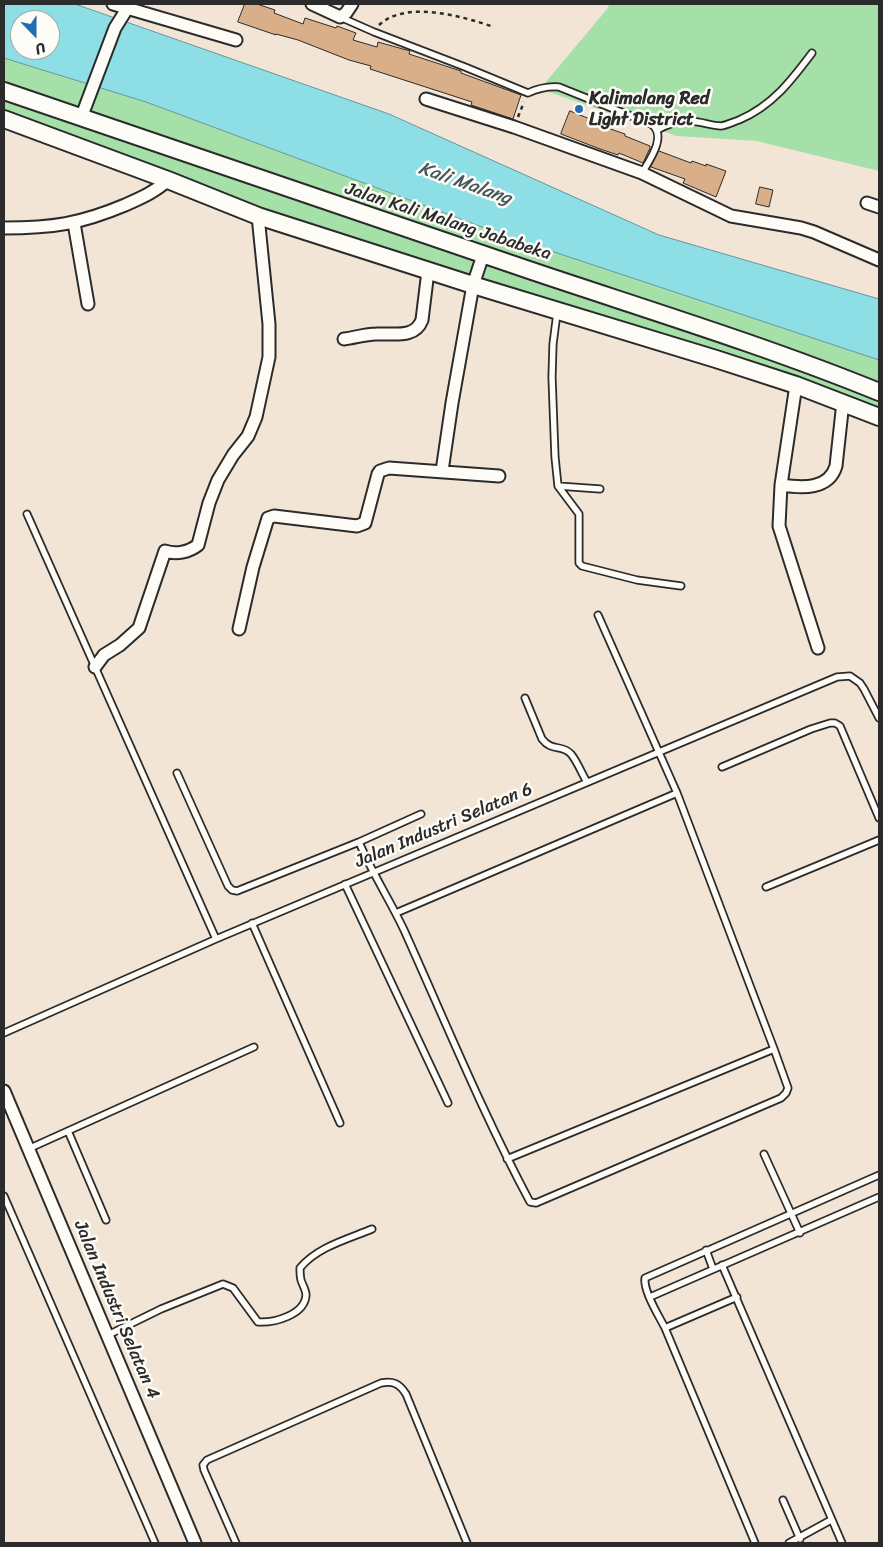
<!DOCTYPE html>
<html>
<head>
<meta charset="utf-8">
<style>
	body { margin:0 }
	#map { position:relative; width:883px; height:1547px; overflow:hidden; background:#f2e5d6; font-family:Sriracha,sans-serif }
	canvas { display:block }
	.frame { position:absolute; inset:0; border:5px solid #2b2b2b; pointer-events:none }
	.north { position:absolute; left:10px; top:10px; width:50px; height:50px; box-sizing:border-box; background:#fdfcf7; border:1px solid #a9a8a5; border-radius:50%; rotate:158deg; font-size:14px; font-weight:700; line-height:20px; text-align:center; color:#2b2b2b }
	.north::after { content:''; display:block; margin:auto; width:18px; height:22px; background:#1f6fb2; clip-path:polygon(50% 0,100% 100%,50% 72%,0 100%) }
</style>
</head>
<body>
<div id="map">
<canvas width="883" height="1547"></canvas>
<div class="frame"></div>
<div class="north">U</div>
</div>
<script>
const ctx = document.querySelector('canvas').getContext('2d');
ctx.lineJoin = 'round';
function fill(path, color) { ctx.fillStyle = color; ctx.fill(path, 'evenodd'); }
function trace(path, color, width, dash) { ctx.strokeStyle = color; ctx.lineWidth = width; ctx.lineCap = dash ? 'butt' : 'round'; ctx.setLineDash(dash || []); ctx.stroke(path); }
function write(font, color, halo, rows, align = 'center') {
  ctx.font = font + ' Sriracha,sans-serif'; ctx.lineWidth = 5; ctx.setLineDash([]); ctx.textBaseline = 'middle'; ctx.strokeStyle = halo; ctx.fillStyle = color; for (const [text, x, y, turn = 0] of rows) {
    ctx.save(); ctx.translate(x, y); ctx.rotate((+turn || 0) * Math.PI / 180); ctx.textAlign = isNaN(turn) ? turn : align; if (halo) ctx.strokeText(text, 0, 0); ctx.fillText(text, 0, 0); ctx.restore();
  }
}
fill(new Path2D(`
	M609 4H879V171L757 141 677 136 540 89 608 8Z
	M4 58 146 102 509 237 879 360V417L428 271 4 119Z`), '#a4e0a7');
const water = new Path2D(`
	M4 4H75L389 114 659 235 879 299V360L509 237 146 102 4 58ZM20 20H50V50H20Z`);
fill(water, '#8ddee5');
trace(water, '#66969b', 1);
const building = new Path2D(`
	M245 4H257L275 10 274 13 303 24 305 18 336 28 337 26 356 33 353 40 377 47 378 42 410 51 409 54 461 71V73L521 95 513 119 471 105 472 102 370 69 371 66 349 60 298 40 276 34V35L238 22Z
	M570 111 600 123 599 125 625 134V136L650 146V148L643 163 619 153 618 155 600 149 561 134Z
	M659 151 691 163 692 161 706 166V164L726 171 716 197 683 183 685 179 651 167Z
	M760 187 773 190 769 207 756 204Z`);
fill(building, '#d9af8a');
trace(building, '#2b2b2b', 1);
const lane = new Path2D(`
	M340 17 374 32 465 67 528 93C539 88 547 86 559 87L651 124C668 135 649 161 642 173
	M657 130C670 123 683 119 698 122 705 123 713 126 721 126 727 125 733 122 739 120 772 106 791 81 812 53
	M557 313 553 344 552 377 555 457 558 486 579 514V563L582 566 637 580 681 586
	M558 486 600 489
	M27 514 216 939
	M525 698 542 739C552 752 562 744 571 754 577 761 582 774 587 782
	M722 767 811 729 830 723H835L840 726 879 818
	M177 773 228 886 232 890 237 891 359 842 421 814
	M359 842C372 873 390 900 404 930 445 1021 483 1114 530 1202L536 1203 781 1098 786 1093 788 1088 774 1049 677 793 598 615
	M345 884 448 1103
	M766 887 879 840
	M396 913 677 793
	M252 923 340 1123
	M4 1033 216 939 837 677 850 676 860 683 864 689 879 718
	M68 1131 106 1220
	M28 1149 254 1047
	M764 1154 800 1233
	M507 1159 774 1049
	M4 1196 155 1543
	M706 1250 713 1269
	M722 1265 842 1543
	M650 1297 879 1197
	M665 1328 737 1297
	M108 1335 161 1309 223 1284 233 1288 258 1322C274 1323 305 1315 306 1295 306 1290 302 1284 301 1280 300 1276 300 1271 300 1268 317 1247 348 1239 372 1229
	M783 1500 800 1539
	M236 1543 204 1470 203 1465 207 1460 381 1383C393 1381 399 1383 406 1394L467 1543
	M755 1543 665 1328C659 1316 643 1291 645 1278L879 1175
	M789 1543 831 1520`);
const street = new Path2D(`
	M113 4 236 40
	M312 4 340 17 346 13 352 4
	M426 99 514 127 642 173 731 216 801 228 814 232 879 260
	M81 118 115 28 130 4
	M867 203 879 207
	M74 223 88 304
	M4 228C52 228 80 224 125 205 141 198 155 192 168 180
	M344 339C354 338 365 334 376 334 393 333 415 339 422 320L428 271
	M796 385 781 485 779 526 818 648
	M442 471 452 403 473 285 483 255
	M781 485C802 488 829 490 836 466L843 402
	M239 629 253 567 268 518 274 516 357 526 365 523 378 474 380 471 389 468 499 476
	M95 667 104 655 120 645 139 628 165 551C176 555 189 552 198 545L209 503 218 480 233 455 248 436 256 417 269 357V324L258 216
	M4 1091 195 1543`);
const secondary = new Path2D(`
	M4 91C180 152 356 212 532 271 648 310 766 346 879 392
	M4 119 168 180 258 216 473 285 716 359 796 385 879 417`);
trace(lane, '#2b2b2b', 9);
trace(street, '#2b2b2b', 15);
trace(secondary, '#2b2b2b', 20);
trace(new Path2D(`
	M379 25C406 0 461 16 494 27
	M518 117 524 102`), '#2b2b2b', 2.5, [4, 4]);
trace(lane, '#fdfcf7', 5.5);
trace(street, '#fdfcf7', 11);
trace(secondary, '#fdfcf7', 16);
for (const [x, y, r, color] of [
	[579,109,5,"#1f6fb2"]
]) { const dot = new Path2D(); dot.arc(x, y, r, 0, 2 * Math.PI); ctx.fillStyle = color; ctx.fill(dot); trace(dot, '#fdfcf7', 2); }
write('bold 18px', '#2b2b2b', '#fdfcf7', [
	["Kalimalang Red",589,99],
	["Light District",589,120]
], 'left');
write('18px', '#2b2b2b', '#fdfcf7', [
	["Jalan Kali Malang Jababeka",448,222,18],
	["Jalan Industri Selatan 6",444,826,-23],
	["Jalan Industri Selatan 4",116,1310,67]
]);
write('italic 19px', '#44585a', '#fdfcf7', [
	["Kali Malang",465,184,19]
]);
</script>
</body>
</html>
